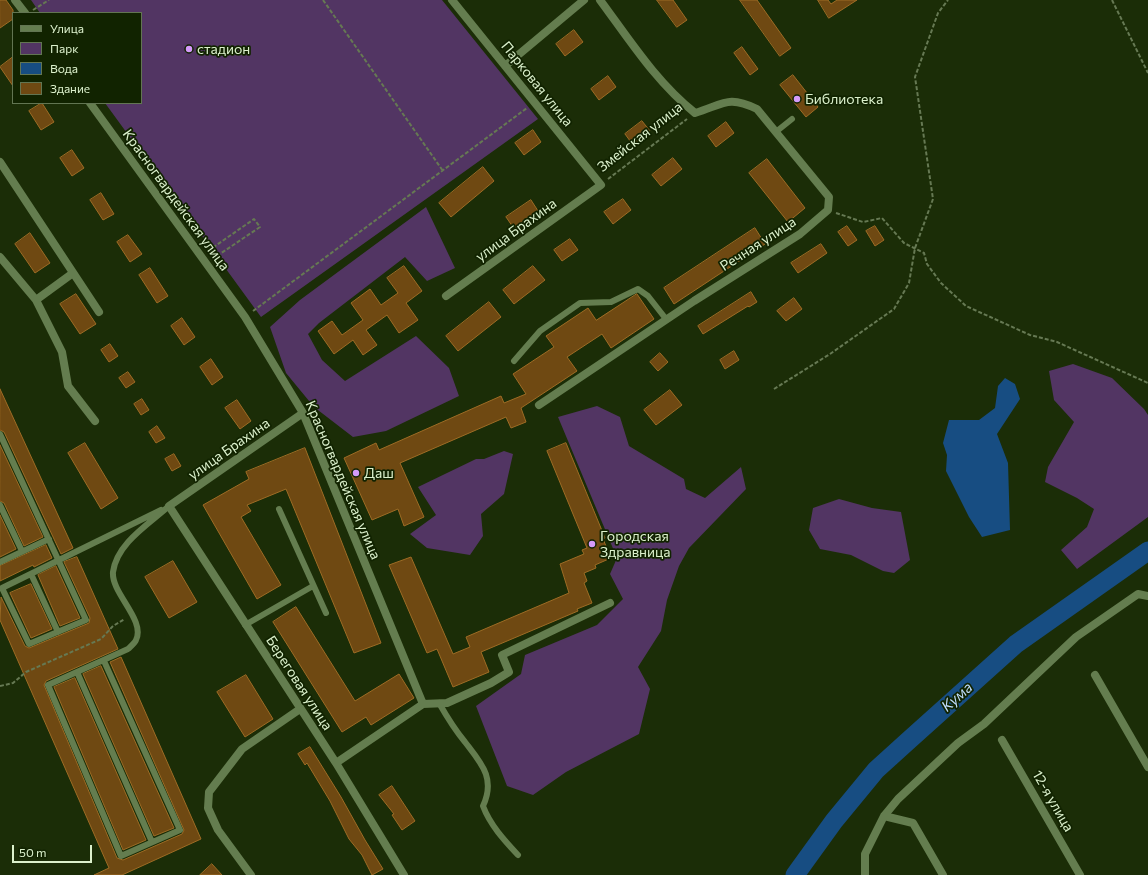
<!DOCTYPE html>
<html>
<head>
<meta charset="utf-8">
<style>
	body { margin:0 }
	#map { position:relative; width:1148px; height:875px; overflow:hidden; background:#1b2d07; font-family:Commissioner,sans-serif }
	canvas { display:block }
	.legend { position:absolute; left:12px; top:12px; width:130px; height:92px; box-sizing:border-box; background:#112300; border:1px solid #627552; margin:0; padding:5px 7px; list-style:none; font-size:12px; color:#dcf1cc }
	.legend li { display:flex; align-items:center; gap:8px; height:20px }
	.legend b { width:20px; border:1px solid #627552 }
	.scale { position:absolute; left:12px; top:845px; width:80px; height:18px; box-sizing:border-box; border:2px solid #dcf1cc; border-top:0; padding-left:5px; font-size:12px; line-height:14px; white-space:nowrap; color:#dcf1cc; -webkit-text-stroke:3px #112300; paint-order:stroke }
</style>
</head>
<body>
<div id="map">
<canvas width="1148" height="875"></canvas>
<ul class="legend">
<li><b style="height:5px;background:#647d4f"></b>Улица</li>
<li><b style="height:11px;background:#523563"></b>Парк</li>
<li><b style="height:11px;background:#174d82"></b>Вода</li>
<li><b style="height:11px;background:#6f4912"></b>Здание</li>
</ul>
<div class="scale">50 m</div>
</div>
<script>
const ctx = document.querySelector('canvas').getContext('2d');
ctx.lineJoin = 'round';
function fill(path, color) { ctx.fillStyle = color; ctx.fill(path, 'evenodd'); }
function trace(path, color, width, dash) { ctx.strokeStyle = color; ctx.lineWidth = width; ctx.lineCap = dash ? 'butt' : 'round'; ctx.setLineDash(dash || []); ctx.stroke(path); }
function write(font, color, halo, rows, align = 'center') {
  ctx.font = font + ' Commissioner,sans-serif'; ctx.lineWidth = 3.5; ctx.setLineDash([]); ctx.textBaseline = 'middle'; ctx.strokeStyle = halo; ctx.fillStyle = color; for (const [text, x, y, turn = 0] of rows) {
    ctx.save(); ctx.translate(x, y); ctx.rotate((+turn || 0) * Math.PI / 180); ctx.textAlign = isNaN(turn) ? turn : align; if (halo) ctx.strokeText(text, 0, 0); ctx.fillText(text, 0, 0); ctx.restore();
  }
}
fill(new Path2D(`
	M31 0H442L538 119 261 317 105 103H141V13H40Z
	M426 207 455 268 427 281 405 257 319 323 308 334 322 360 345 381 416 336 449 368 459 396 386 431 353 437 314 407 286 373 270 327 300 300Z
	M1073 364 1112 378 1144 409 1148 415V517L1077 569 1061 550 1087 527 1094 509 1077 498 1045 482 1048 467 1074 422 1054 400 1049 371Z
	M597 406 620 417 629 446 684 479 686 489 705 498 741 467 746 489 689 548 679 566 667 600 661 631 638 667 650 689 639 734 566 772 533 795 507 786 476 706 521 674 525 655 597 625 623 599 610 574 617 558 558 417Z
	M504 451 513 454 504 494 481 514 483 536 470 555 427 548 410 534 436 515 418 487 476 459H484Z
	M839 499 872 508 901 512 910 560 894 573 883 571 851 555 820 549 809 530 813 508Z`), '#523563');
fill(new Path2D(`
	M1005 378 1015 384 1020 399 997 434 1008 463 1010 530 982 537 969 517 946 471 947 455 943 443 949 420H979L995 408 998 386Z`), '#174d82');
trace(new Path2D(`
	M795 875 834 821 876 770 908 741 1016 644 1148 551`), '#174d82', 19);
const building = new Path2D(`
	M0 0H6L13 10V19L0 28Z
	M657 0H673L687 20 677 27Z
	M740 0H757L791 48 780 56Z
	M818 0H828L831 4 837 0H857L829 18Z
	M574 30 583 42 565 56 556 44Z
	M742 47 758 69 750 75 734 53Z
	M13 57V86L0 67Z
	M793 75 818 107 806 117 780 85Z
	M608 76 616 87 599 100 591 89Z
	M42 103 54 122 41 130 29 111Z
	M642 121 650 131 633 145 625 134Z
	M726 122 734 133 716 147 708 136Z
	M533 130 541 142 524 155 515 143Z
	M72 150 84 168 72 176 60 158Z
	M673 158 682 169 661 186 652 175Z
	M767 159 805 208 788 222 749 173Z
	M483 167 494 181 451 217 439 203Z
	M101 193 114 214 103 220 90 200Z
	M623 199 631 210 613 224 604 212Z
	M531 200 540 214 515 230 506 217Z
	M847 226 857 240 848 246 838 232Z
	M875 226 884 240 875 246 866 231Z
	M755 228 765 244 674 304 664 288Z
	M30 233 50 263 35 273 15 244Z
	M128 235 142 254 130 262 117 242Z
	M570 239 578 250 562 261 554 250Z
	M821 244 827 253 798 273 791 263Z
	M404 266 422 291 406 303 418 320 399 333 387 315 366 330 377 345 363 355 353 340 334 354 318 331 332 321 342 335 363 320 351 303 370 289 381 305 398 293 387 278Z
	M533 266 545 280 514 304 503 290Z
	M150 268 168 296 157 303 139 275Z
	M751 292 757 302 749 307 748 306 703 334 698 326Z
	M76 294 96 324 80 334 60 304Z
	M637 294 654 319 611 348 602 334 567 357 577 371 521 408 526 422 511 428 506 417 400 463 424 517 404 526 398 509 372 520 344 458 376 443 379 450 501 396 504 403 526 394 513 374 554 347 546 336 588 308 596 320Z
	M794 298 802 309 786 321 777 311Z
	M489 302 501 317 458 351 446 336Z
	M182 318 195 337 184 345 171 326Z
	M110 344 118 356 109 362 101 350Z
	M734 351 739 360 725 369 720 360Z
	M660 353 668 362 658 371 650 362Z
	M211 359 223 377 212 385 200 367Z
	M128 372 135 382 126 388 119 378Z
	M0 389 73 548 61 554 4 432 0 430Z
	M670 390 682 405 656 425 644 410Z
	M142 399 149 410 141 415 134 404Z
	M237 400 251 421 240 429 225 408Z
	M157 426 165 438 156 443 149 432Z
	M85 443 118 498 101 509 68 453Z
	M566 443 605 538 603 539 611 558 595 565 596 568 584 573 587 581 584 583 592 603 577 609 578 611 481 652 489 672 453 687 437 649 427 653 389 565 411 557 453 654 470 647 466 637 569 593 560 564 584 554 582 550 587 548 547 451Z
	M0 445 43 537 24 546 4 503 0 501Z
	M305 448 381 643 354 653 286 489 247 505 251 511 241 517 281 585 257 599 203 505 249 479 246 472Z
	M174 454 181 466 172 471 165 459Z
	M0 515 16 549 0 557Z
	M46 545 52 558 34 567 33 565 0 581V566Z
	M77 557 118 649 46 681 44 685 117 858 123 860 182 834 184 830 110 662 121 657 201 839 122 875H94L109 868 0 620 1 597 25 646 29 648 89 623 90 618 64 562Z
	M173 561 197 602 169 618 145 577Z
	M56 566 80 618 60 626 38 575Z
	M31 584 52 629 31 638 10 593Z
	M296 607 355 701 399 674 414 698 371 725 366 717 342 732 273 622Z
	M101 666 174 828 154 836 83 674Z
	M246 675 273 719 245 737 217 692Z
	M75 678 146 840 123 850 54 687Z
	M310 747 341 797 365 840 383 869 372 875 362 855 349 839 330 801 307 763 305 765 298 754Z
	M392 786 415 821 402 830 392 815 394 814 379 795Z
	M212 864 222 875H200Z`);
fill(building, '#6f4912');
trace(building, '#9e6c25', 1);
trace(new Path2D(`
	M323 0 443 171
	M1112 0 1148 73
	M33 10 49 0
	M608 179 687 119
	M836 213 863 222 882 218 904 243 924 253 927 264 941 283 966 306 1030 335 1057 342 1148 383
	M208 251 254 219 260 227 214 258
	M253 311 527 108
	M774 389 830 354 894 309 909 283 915 248 933 199 915 77 938 13 948 0
	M0 686 13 683 26 672 101 639 113 626 125 619`), '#667953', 2, [4, 2]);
trace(new Path2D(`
	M777 131 792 119
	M514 361 540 331 580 303 611 302 638 289 648 296 666 319
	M0 434 86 620 29 644 2 588 161 510
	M0 505 22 551
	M279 509 326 613
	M0 562 49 539
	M31 574 58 632
	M245 625 313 586
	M104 661 180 830 121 856 48 685 128 649C130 647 135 643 136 640 146 620 111 593 113 572 117 543 149 524 169 506
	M77 672 152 842
	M439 703C447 717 455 730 465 742 481 763 496 778 483 806 490 825 505 841 518 855`), '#647d4f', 6);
trace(new Path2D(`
	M15 0 25 13
	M505 66 584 0
	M90 103 245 317 303 413 423 704
	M0 162 99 312
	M0 257 36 300
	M73 273 36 300 62 352 68 386 95 421
	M446 296 601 185 452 0
	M539 405 694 301 800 234 828 210 829 197 757 109C728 95 724 104 695 113 656 82 629 39 600 0
	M303 413 169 506 336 763 404 875
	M1095 675 1148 767
	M1002 740 1080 875
	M336 763 423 704 447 703 491 683 509 672 502 655 610 603
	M884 816 913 823 943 875
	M251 875 218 830 208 808 209 792 242 749 300 709
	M865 875V854L884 816 898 799 958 743 984 724 1076 637 1138 594 1148 596`), '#647d4f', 8);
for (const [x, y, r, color] of [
	[189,49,4,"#d59bfa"],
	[797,99,4,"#d59bfa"],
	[356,473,4,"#d59bfa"],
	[592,544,4,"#d59bfa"]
]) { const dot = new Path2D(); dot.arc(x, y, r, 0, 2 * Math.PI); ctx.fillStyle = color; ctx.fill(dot); trace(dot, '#112300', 1.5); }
write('14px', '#dcf1cc', '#112300', [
	["стадион",197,49],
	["Библиотека",805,99],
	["Даш",364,473],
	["Городская",600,536],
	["Здравница",600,552]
], 'left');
write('14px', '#dcf1cc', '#112300', [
	["Парковая улица",537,84,51],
	["Змейская улица",640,137,-38],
	["Красногвардейская улица",176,200,54],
	["улица Брахина",516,230,-36],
	["Речная улица",758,244,-33],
	["улица Брахина",229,449,-35],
	["Красногвардейская улица",343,480,67],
	["Береговая улица",299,683,57],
	["12-я улица",1053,801,60]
]);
write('italic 15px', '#c0ddfc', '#112300', [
	["Кума",957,697,-42]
]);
</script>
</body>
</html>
